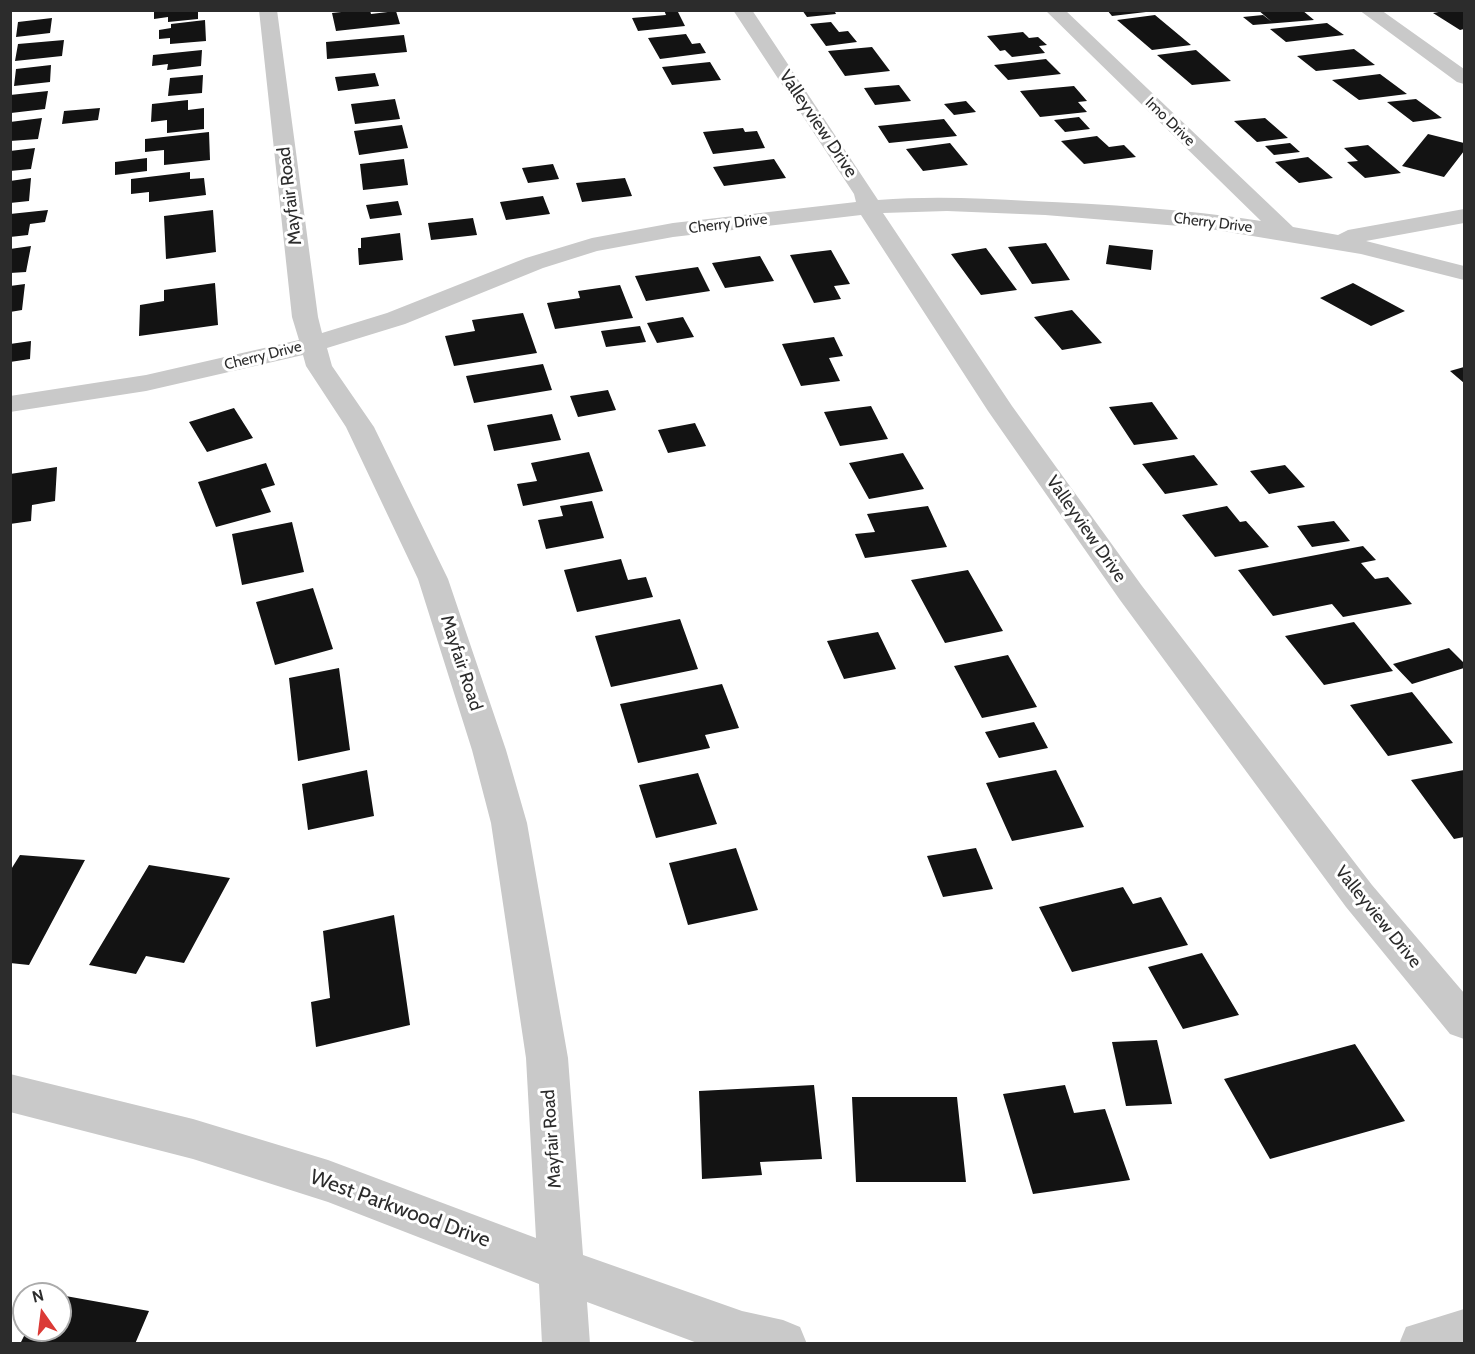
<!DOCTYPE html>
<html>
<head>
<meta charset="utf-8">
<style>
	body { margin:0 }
	#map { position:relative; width:1475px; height:1354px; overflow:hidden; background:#fff; font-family:Cabin,sans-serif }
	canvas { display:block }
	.frame { position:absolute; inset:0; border:12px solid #2c2c2c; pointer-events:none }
	.north { position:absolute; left:12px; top:1282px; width:60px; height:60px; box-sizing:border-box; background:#fff; border:2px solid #ababab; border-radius:50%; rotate:346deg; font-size:16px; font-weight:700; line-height:24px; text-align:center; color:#2c2c2c }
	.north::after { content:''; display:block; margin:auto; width:21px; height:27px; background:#db3a36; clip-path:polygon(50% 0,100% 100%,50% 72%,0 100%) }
</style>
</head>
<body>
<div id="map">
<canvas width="1475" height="1354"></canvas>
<div class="frame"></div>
<div class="north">N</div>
</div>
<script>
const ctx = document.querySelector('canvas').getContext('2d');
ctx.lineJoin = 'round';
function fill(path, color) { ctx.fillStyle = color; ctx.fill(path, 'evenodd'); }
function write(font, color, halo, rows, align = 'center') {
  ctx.font = font + ' Cabin,sans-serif'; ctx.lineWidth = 6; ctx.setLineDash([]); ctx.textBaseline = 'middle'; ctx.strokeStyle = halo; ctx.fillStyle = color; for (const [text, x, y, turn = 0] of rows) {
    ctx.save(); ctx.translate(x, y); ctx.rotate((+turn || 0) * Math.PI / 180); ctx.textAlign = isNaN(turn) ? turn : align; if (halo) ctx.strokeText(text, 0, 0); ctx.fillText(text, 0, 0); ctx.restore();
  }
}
fill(new Path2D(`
	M154 10H198V19L168 22V17L154 19Z
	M360 10H370L371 14 396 11 400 24 336 31 332 13Z
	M664 10H677L685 26 638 31 632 18 666 15Z
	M802 10H834L836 14 807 17Z
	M1107 10H1146V12L1112 16Z
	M1258 10H1302L1314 20 1253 25 1243 17 1263 15 1272 22Z
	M1450 10H1464V29L1460 30 1433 13Z
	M1155 15 1191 45 1152 50 1117 20Z
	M52 18 50 33 16 37 18 22Z
	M205 20 206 41 170 44V38L159 39V30L171 28V24Z
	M831 22 839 32 848 31 857 42 826 46 810 24Z
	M1327 23 1344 35 1286 42 1270 29Z
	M1023 32 1029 38 1038 37 1047 45 1039 46 1045 53 1012 57 1005 50 1000 51 987 36Z
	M686 34 692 44 700 43 706 53 660 59 648 38Z
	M404 35 407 52 327 59 326 42Z
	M64 40 62 56 15 61 18 44Z
	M872 47 890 71 845 76 828 51Z
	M1354 49 1375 65 1316 71 1297 56Z
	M202 50 201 66 167 70 168 64 152 66 153 55Z
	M1196 50 1231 81 1192 85 1157 55Z
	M1046 59 1061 74 1008 80 994 65Z
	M710 62 721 80 672 85 662 67Z
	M51 65 50 82 14 86 16 69Z
	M375 73 379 86 338 91 335 77Z
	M1380 74 1407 94 1359 100 1332 80Z
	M203 75 202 93 168 96 170 78Z
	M899 85 911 101 875 105 864 88Z
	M1074 86 1087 101 1078 102 1087 112 1040 117 1020 91Z
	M48 91 45 109 11 113 10 95Z
	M395 99 400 119 355 124 351 104Z
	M1416 99 1442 118 1413 122 1387 102Z
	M188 100V110L204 108V129L167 133V120L151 122 152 104Z
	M966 101 976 112 954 115 944 104Z
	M100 108 98 120 62 124 64 111Z
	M1079 117 1090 129 1065 132 1054 120Z
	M42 118 38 139 10 141V122Z
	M1265 118 1288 138 1257 142 1234 121Z
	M944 119 957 136 889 143 878 126Z
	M402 125 408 148 359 155 354 131Z
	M743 128 745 132 757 131 765 148 713 154 703 132Z
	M209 132 210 160 164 165V150L145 152V139Z
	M1428 134 1464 143V151L1444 177 1402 166Z
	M1097 136 1109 147 1124 145 1136 157 1084 164 1061 141Z
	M950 143 968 165 923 171 906 149Z
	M1290 143 1300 152 1274 155 1265 146Z
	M1368 145 1401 173 1365 178 1347 162 1358 161 1344 148Z
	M35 148 31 169 10 171V151Z
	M1308 157 1333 178 1299 183 1275 162Z
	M147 158V171L115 175V162Z
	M404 159 408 185 363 190 360 164Z
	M774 159 786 178 724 186 713 167Z
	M553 164 559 179 528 183 522 168Z
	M190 172V179L204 178 206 195 149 202V192L131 194V179Z
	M31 178 29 201 10 203V181Z
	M625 178 632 196 582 202 576 183Z
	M543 196 550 214 506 220 500 202Z
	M398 201 402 215 370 219 366 205Z
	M48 210 45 222 30 224 28 235 10 237V214Z
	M213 210 216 252 166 259 164 216Z
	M473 218 477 235 431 240 428 223Z
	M400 233 403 260 359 265 358 248H361V238Z
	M1046 243 1070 280 1032 284 1008 247Z
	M1109 245 1153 250 1151 270 1106 264Z
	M31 246 26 272 10 273V249Z
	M986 248 1017 290 981 295 951 254Z
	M831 250 850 284 834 286 841 299 814 303 790 255Z
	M760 256 774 281 725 288 712 263Z
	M698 267 710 291 646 301 635 276Z
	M215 283 218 325 139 336 140 305 164 301V290Z
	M1353 283 1405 311 1371 326 1320 298Z
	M25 284 22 310 10 312V286Z
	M620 285 633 318 555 329 547 303 580 298 578 291Z
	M1072 310 1102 343 1062 350 1034 317Z
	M523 313 537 353 454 366 445 336 475 331 472 320Z
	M683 317 694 337 657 343 647 323Z
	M640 326 646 342 606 347 601 331Z
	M834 337 843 356 829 358 840 381 801 386 782 344Z
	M31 341 30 359 10 362V344Z
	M543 364 552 390 474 403 466 376Z
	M1464 367V383L1450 371Z
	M608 390 616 410 578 417 570 396Z
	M1152 402 1178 439 1134 445 1109 407Z
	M871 406 888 439 840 446 824 412Z
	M234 408 253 438 207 452 189 422Z
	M552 414 561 440 494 451 487 425Z
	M695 423 706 446 668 453 658 430Z
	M589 452 603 491 523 506 517 484 537 481 531 463Z
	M903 453 924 489 869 499 849 463Z
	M1194 455 1218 485 1165 494 1142 464Z
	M266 463 275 485 261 489 271 512 216 527 198 482Z
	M1285 465 1305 487 1269 494 1250 471Z
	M57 467 55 501 32 505 31 521 10 524V474Z
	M592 501 604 538 546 549 538 520 563 516 560 506Z
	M928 506 947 547 865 558 855 534 875 532 867 514Z
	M1227 506 1240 522 1246 521 1269 547 1215 557 1182 515Z
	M1334 521 1350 541 1312 547 1297 526Z
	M292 522 304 572 242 585 232 534Z
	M1363 546 1376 560 1361 563 1375 579 1388 577 1412 604 1343 617 1332 604 1273 616 1238 570Z
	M621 559 628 580 646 577 653 597 577 612 564 570Z
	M968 570 1003 631 945 643 911 580Z
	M313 588 333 649 275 665 256 602Z
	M680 619 698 669 611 687 595 636Z
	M1354 622 1393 671 1324 685 1285 636Z
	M878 632 896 669 844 679 827 641Z
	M1449 648 1464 663V668L1412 684 1393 664Z
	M1008 655 1037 707 982 718 954 666Z
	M339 668 350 750 298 761 289 678Z
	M722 684 739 728 705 735 710 748 638 763 620 704Z
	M1412 692 1453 743 1388 756 1350 705Z
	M1034 722 1048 748 999 758 985 732Z
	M367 770 374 816 308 830 302 784Z
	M1056 770 1084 827 1012 841 986 783Z
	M1464 770V837L1454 839 1411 780Z
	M698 773 717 824 656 838 639 785Z
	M736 848 758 910 688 925 669 863Z
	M976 848 993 889 943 897 927 856Z
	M20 855 85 860 29 965 10 963V871Z
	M149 865 230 878 184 963 146 956 136 974 89 965Z
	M1123 887 1133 904 1161 897 1188 945 1072 972 1039 907Z
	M394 915 410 1025 316 1047 311 1002 330 998 323 931Z
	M1202 953 1239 1015 1183 1029 1148 967Z
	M1157 1040 1172 1104 1126 1106 1112 1042Z
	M1355 1044 1405 1121 1270 1159 1224 1079Z
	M814 1085 822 1159 760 1162 762 1175 702 1179 699 1091Z
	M1065 1085 1074 1113 1105 1109 1130 1180 1033 1194 1003 1094Z
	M852 1097H957L966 1182H856Z
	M60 1295 149 1311 135 1344H20L27 1330H60Z`), '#131313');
fill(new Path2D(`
	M259 10H277L318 317 322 333 387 313 526 258 592 238 673 223 856 202 854 194 733 10H752L878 200C928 196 979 198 1029 201 1106 204 1184 209 1261 221L1045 10H1065L1293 227 1338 235 1348 230 1464 209V223L1366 241 1464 266V280L1361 254 1204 228 1045 215 947 211 883 213 1012 406 1142 586 1372 885 1464 993V1039L1450 1034 1346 907 1120 600 988 411 861 215 673 237 597 251 543 268 405 324 327 348 332 366 374 427 448 579 506 750 527 823 568 1058 583 1255 742 1311 783 1320 800 1327 807 1344H700L587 1302 590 1344H542L539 1284 328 1202 193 1159 10 1112V1074L193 1119 328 1160 536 1238 526 1058 491 823 472 750 418 579 346 427 306 366 303 355 146 391 10 412V396L146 375 299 340 292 317Z
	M1359 10H1381L1464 69V84L1457 82Z
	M1464 1309V1344H1399L1406 1327Z`), '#c9c9c9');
write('15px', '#2c2c2c', '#fff', [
	["Imo Drive",1170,122,44],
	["Cherry Drive",1213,223,7],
	["Cherry Drive",728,224,-7],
	["Cherry Drive",263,356,-14]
]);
write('18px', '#2c2c2c', '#fff', [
	["Valleyview Drive",818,124,56],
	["Mayfair Road",290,196,-97],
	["Valleyview Drive",1086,529,55],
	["Mayfair Road",461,663,72],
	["Valleyview Drive",1378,917,51],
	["Mayfair Road",552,1139,-94]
]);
write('21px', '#2c2c2c', '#fff', [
	["West Parkwood Drive",400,1209,20]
]);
</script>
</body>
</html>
